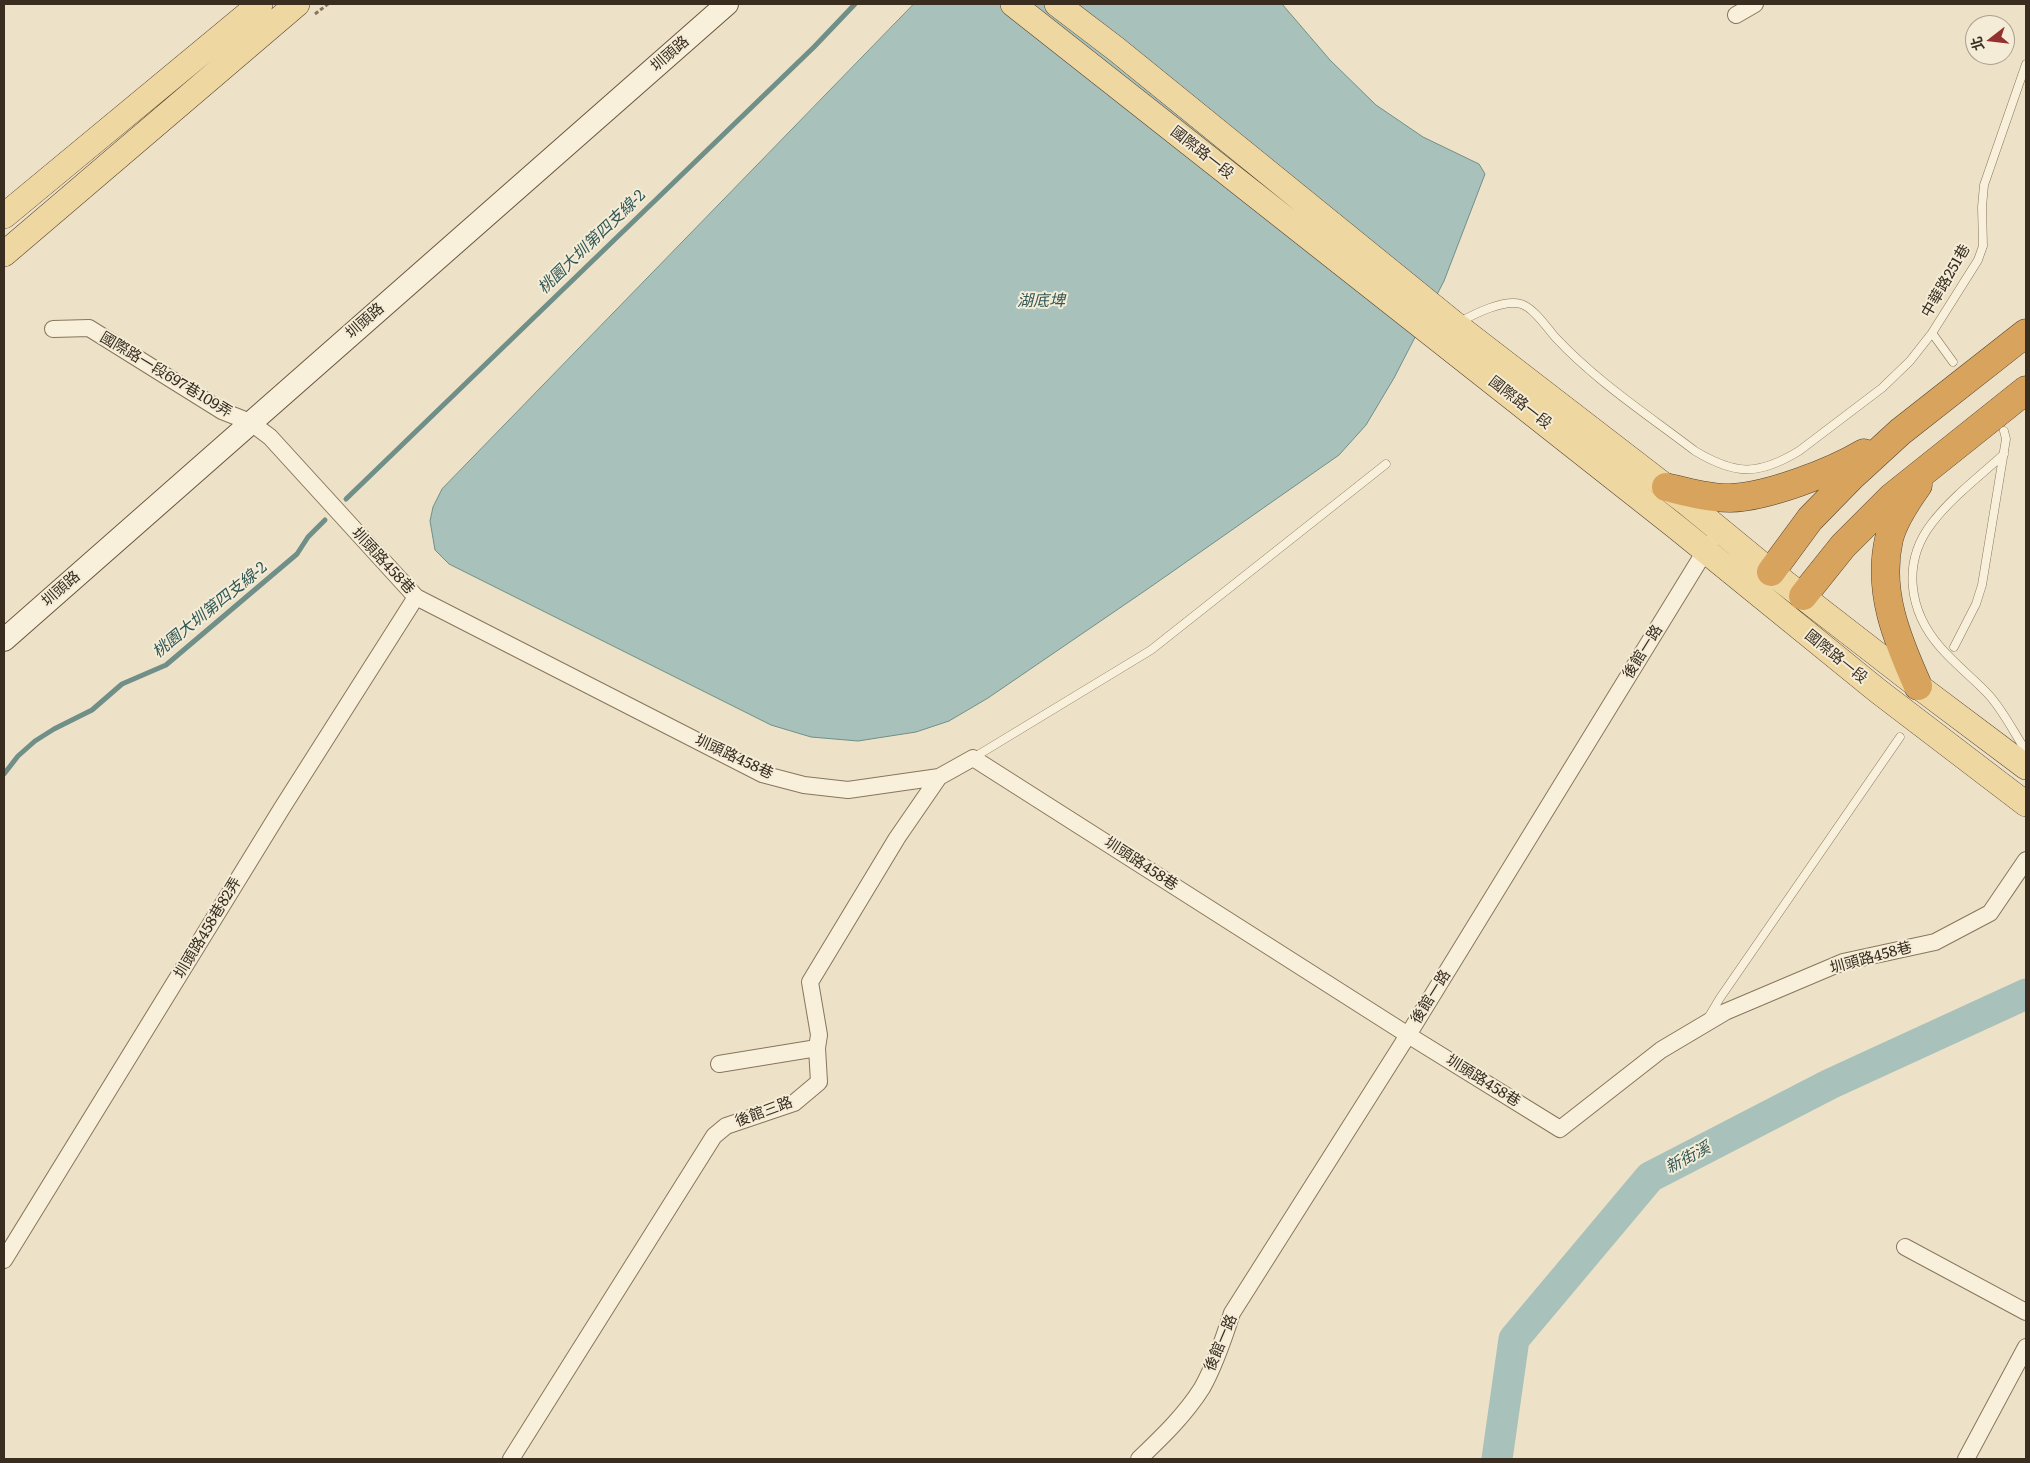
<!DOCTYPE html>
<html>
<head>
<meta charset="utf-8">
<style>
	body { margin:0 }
	#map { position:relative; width:2030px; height:1463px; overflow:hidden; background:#ede2c7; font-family:Literata,"Noto Sans TC",serif }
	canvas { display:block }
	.frame { position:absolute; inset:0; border:5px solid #392d20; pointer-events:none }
	.north { position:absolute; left:1965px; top:15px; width:50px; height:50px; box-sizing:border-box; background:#f4ecd7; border:1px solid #a9a08e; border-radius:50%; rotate:254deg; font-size:14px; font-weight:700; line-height:20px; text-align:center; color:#392d20 }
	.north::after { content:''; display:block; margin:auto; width:18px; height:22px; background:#943130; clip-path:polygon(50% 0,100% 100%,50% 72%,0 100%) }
</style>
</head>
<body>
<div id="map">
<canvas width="2030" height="1463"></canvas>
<div class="frame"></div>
<div class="north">北</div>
</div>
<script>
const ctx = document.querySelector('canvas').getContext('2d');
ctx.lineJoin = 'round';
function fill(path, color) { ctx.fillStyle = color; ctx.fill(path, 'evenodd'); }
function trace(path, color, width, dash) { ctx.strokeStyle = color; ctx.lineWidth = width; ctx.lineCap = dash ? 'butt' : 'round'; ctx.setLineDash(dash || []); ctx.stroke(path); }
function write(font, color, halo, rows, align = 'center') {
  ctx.font = font + ' Literata,"Noto Sans TC",serif'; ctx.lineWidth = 4; ctx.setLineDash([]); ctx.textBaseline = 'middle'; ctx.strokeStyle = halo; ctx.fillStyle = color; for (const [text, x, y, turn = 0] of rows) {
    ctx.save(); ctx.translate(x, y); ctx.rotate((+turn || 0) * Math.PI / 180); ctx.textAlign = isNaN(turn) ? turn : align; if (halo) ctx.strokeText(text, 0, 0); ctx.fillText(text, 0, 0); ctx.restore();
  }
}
const water = new Path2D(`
	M914 4H1282L1330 60 1376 105 1423 137 1479 164 1485 174 1444 281 1394 378 1366 425 1339 455 1149 588 988 698 949 721 916 732 858 741 811 737 771 725 449 564 435 550 430 521 433 507 442 489Z`);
fill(water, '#a8c1ba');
trace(water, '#6f8f88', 1);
trace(new Path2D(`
	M346 499 814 47 855 4
	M4 774 18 756 35 741 54 729 92 710 122 684 166 665 297 554 308 537 325 520`), '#6f8f88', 5);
trace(new Path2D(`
	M1497 1459 1514 1339 1650 1177 1830 1084 2026 994`), '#a8c1ba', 31);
const lane = new Path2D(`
	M1460 322C1474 314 1504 299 1521 304 1534 308 1547 328 1556 338 1596 381 1648 415 1695 451 1735 475 1758 476 1799 451L1882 388 1910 361 1932 333 1978 260 1983 246 1982 207 1984 185 2026 64
	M1932 333 1953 362
	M2004 454C1980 476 1952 497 1932 523 1901 563 1909 612 1941 648 1956 665 1973 678 1988 694 2003 710 2014 733 2026 751
	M1954 647 1976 604 1982 585 2006 439 2004 431
	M973 758 1151 650 1386 464
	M1708 1018 1720 998 1900 737`);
const street = new Path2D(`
	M1736 15 1755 4
	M53 329 89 328 222 411 250 422 270 437 416 597 762 774 804 785 848 790 939 777 973 758 1408 1035 1560 1129 1661 1050 1725 1012 1843 962 1935 942 1990 913 2026 860
	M719 1064 817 1048
	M1905 1247 2026 1312
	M4 1260 282 808 416 597
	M511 1459 714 1136 726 1126 794 1103 819 1082 817 1048 819 1035 810 982 897 838 939 777
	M1139 1459C1162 1437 1185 1415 1202 1388 1215 1365 1224 1338 1232 1313L1408 1035 1710 543
	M1966 1459 2026 1347`);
const secondary = new Path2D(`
	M4 640 727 4`);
const primary = new Path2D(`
	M1013 4 1675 526 1878 691 2026 804
	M1057 4 1116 49 1456 325 1687 503 1771 572 1918 686 2026 767
	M4 216 260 4
	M4 254 297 4`);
const highway = new Path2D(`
	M1918 485C1908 499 1893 522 1889 539 1877 591 1897 639 1918 686
	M1666 487C1687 492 1708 498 1730 498 1767 497 1832 472 1864 453
	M1771 572 1810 519 1851 477 1900 432 2026 333
	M1803 596 1843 546 1892 497 2026 390`);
trace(lane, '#88755d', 9);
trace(street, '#88755d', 18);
trace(secondary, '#6a5640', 24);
trace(primary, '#564331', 26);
trace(highway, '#564331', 29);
trace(new Path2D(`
	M315 14 328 4`), '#88755d', 3, [4, 2.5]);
trace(lane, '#f8f0da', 8);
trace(street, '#f8f0da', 16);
trace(secondary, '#f8f0da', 22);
trace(primary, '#eed7a1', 25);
trace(highway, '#d8a45d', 28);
write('15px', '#392d20', '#f4ecd7', [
	["圳頭路",670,54,-41],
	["國際路一段",1202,153,38],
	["中華路251巷",1946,281,-60],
	["圳頭路",365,321,-41],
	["國際路一段697巷109弄",166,375,31],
	["國際路一段",1520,403,38],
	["圳頭路458巷",383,561,47],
	["圳頭路",61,589,-41],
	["後館一路",1643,652,-58],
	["國際路一段",1836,657,39],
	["圳頭路458巷",734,757,25],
	["圳頭路458巷",1141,864,33],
	["圳頭路458巷82弄",208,928,-59],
	["圳頭路458巷",1871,958,-15],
	["後館一路",1431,997,-58],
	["圳頭路458巷",1483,1081,32],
	["後館三路",764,1112,-20],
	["後館一路",1221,1343,-67]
]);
write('italic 16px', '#305856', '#f4ecd7', [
	["桃園大圳第四支線-2",592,242,-44],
	["湖底埤",1041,301],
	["桃園大圳第四支線-2",210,610,-39],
	["新街溪",1688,1158,-28]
]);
</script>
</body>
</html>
